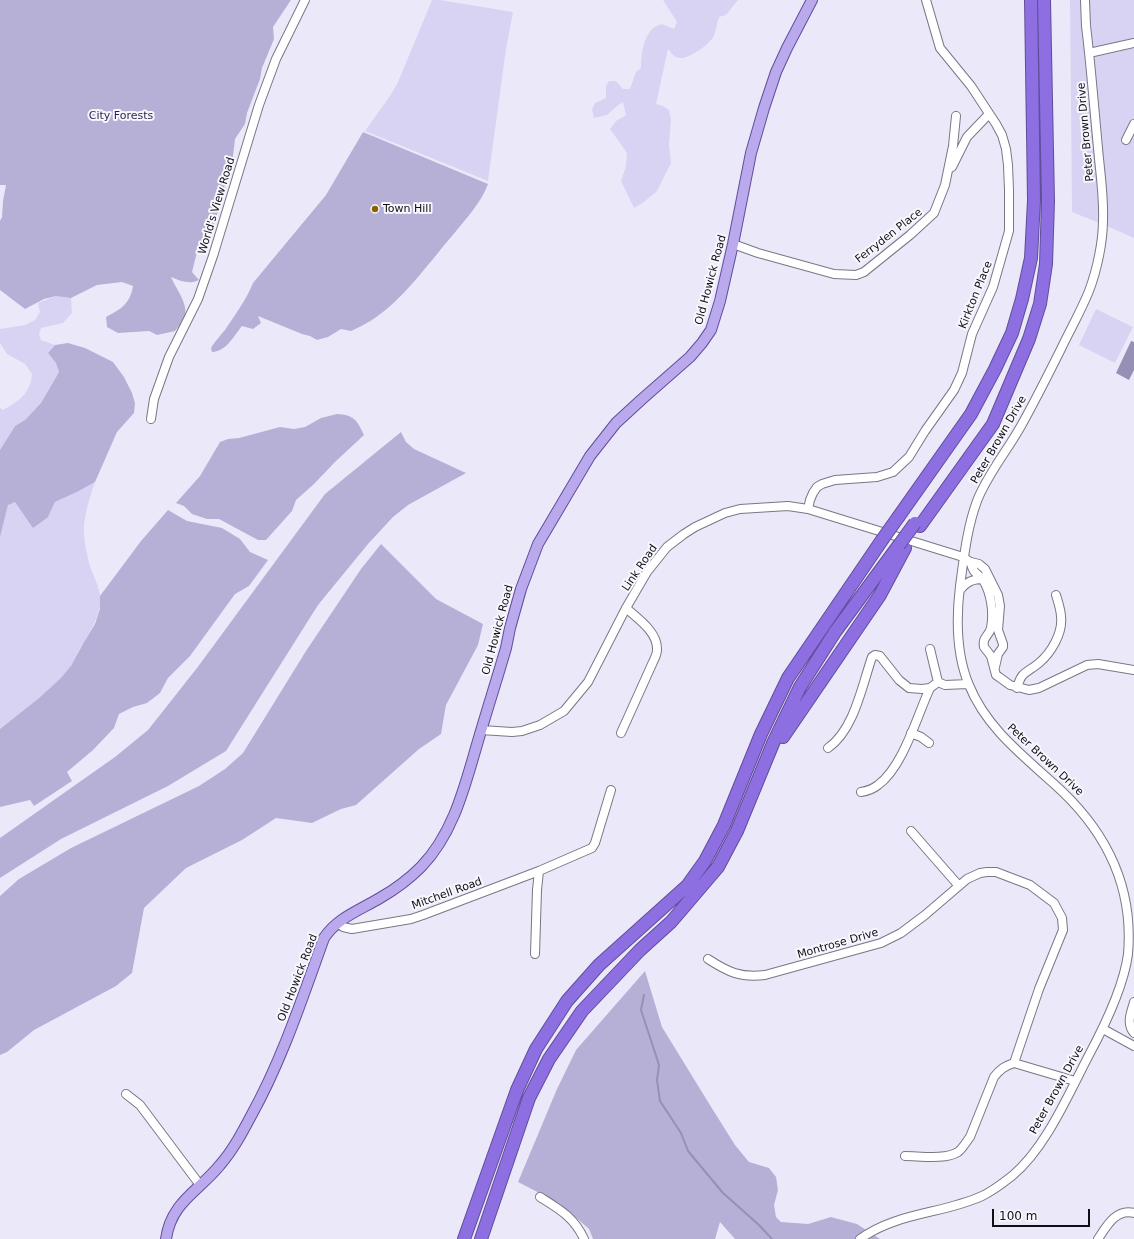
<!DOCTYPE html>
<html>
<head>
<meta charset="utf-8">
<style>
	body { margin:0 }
	#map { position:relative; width:1134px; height:1239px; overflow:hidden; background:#ebe9f9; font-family:"DejaVu Sans",sans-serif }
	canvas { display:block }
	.scale { position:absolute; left:992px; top:1209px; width:98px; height:18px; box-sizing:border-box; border:2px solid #100f15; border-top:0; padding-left:5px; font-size:12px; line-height:14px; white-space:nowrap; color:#100f15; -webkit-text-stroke:3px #f8f7fe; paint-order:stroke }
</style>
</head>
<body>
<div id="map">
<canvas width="1134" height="1239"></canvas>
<div class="scale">100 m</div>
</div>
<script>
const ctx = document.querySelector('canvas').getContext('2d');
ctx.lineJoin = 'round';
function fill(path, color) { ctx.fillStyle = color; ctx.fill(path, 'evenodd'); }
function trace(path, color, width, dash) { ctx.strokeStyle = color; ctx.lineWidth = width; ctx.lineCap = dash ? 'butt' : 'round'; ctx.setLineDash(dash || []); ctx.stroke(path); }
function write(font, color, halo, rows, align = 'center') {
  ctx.font = font + ' "DejaVu Sans",sans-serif'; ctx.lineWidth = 4; ctx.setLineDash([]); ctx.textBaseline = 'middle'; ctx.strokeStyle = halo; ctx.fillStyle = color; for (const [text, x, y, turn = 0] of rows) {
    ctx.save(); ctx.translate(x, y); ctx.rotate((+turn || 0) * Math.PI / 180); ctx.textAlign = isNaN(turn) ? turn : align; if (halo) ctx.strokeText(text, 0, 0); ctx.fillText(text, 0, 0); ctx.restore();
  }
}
fill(new Path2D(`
	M432 0H440L513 12 506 49 488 181 365 131 392 93 398 82Z
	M663 0H738L726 15 719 17C717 23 716 30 714 36 710 44 689 59 680 58 674 58 671 52 668 49L656 104 663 106 669 110 671 120 669 145 671 163 657 191 644 202 634 208 621 181 626 166 627 153 610 129 616 121 626 115 623 102 617 106 607 115 594 118 592 110 595 103 606 98V86L609 81H616L623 89H630L636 72 641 68C641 54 643 38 653 28 655 26 660 25 662 24L674 29 677 22Z
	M1070 0H1134V238L1107 226 1072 212Z
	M56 296 71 298 72 313 63 323 41 328 39 335 41 340 55 345 48 353 56 363 59 372 41 403 25 420 15 426 0 450V408L3 410C20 400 30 394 32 374L25 364 7 354 0 343V329L25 325 35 320 40 312 38 303Z
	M1096 309 1133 327 1115 363 1079 345Z
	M95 482C90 496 83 519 84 533 84 543 87 553 89 563 92 573 98 583 100 595 103 611 93 626 85 640 80 648 76 658 71 667 53 691 24 711 0 729V537L8 505 15 501 24 515 48 517 55 502 77 492Z`), '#d8d3f3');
fill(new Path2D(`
	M0 0H291L273 27 274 39 262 68 260 79 247 113 245 124 235 139 233 156V165L226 181 212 233 198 248 192 272 199 280C189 285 181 281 171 277 176 289 190 306 184 318 182 323 178 327 175 331L157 335 149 331 118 333 107 327 106 317C121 309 130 304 133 286L122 282 97 285 71 298 56 296 44 299 25 309 0 290V221L2 217 3 201 6 185H0Z
	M363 132 488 184C481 203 465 220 452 236 428 264 403 300 372 320 365 324 358 328 351 331L341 329 328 337 317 340 310 336 302 334 258 316 261 323 253 329 242 326C233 337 227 351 212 352L211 348C215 341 220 336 225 330 235 315 246 300 253 283L326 195Z
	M68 343 85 348 113 362 124 377 132 393 135 403 134 413 117 432 95 482 77 492 55 502 48 517 33 528 15 502 8 505 0 537V450L15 426 25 420 41 403 59 372 56 363 48 353 55 345Z
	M337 414C354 415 357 420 364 435L335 462 314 484 296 500 292 511 266 540H258L219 519H207L192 514 184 506 176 503 200 476 220 442 228 439 239 438 280 427 294 429 305 427 321 418Z
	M401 432 406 442 414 449 466 473 408 505 393 517 368 544 318 605 226 751 168 786 61 839 0 878V838L115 757 148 730 197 668 325 494Z
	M168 510 187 521 222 528 240 539 250 552 268 560 249 586 235 594 190 656 168 678 160 693 147 703 133 707 119 714 114 728 93 750 67 772 72 781 34 806 30 800 0 807V729L38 699 60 679 71 666 84 642 95 624 100 609V596L141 541Z
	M381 544 436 599 483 624 478 645 446 705 441 734 419 749 356 805 341 809 312 823 276 818 242 840 186 868 144 908 132 973 116 986 34 1030 7 1052 0 1055V896L19 879 71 848 199 786 225 769 243 753 306 651 361 569Z
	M645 971 662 1027 713 1110 735 1145 749 1162 769 1168 776 1177 778 1190 774 1205 776 1217 781 1222 808 1224 831 1217 857 1224 880 1239H735L720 1222 715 1239H593L589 1229 559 1203 518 1182 557 1089 576 1050Z`), '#b6b0d7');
fill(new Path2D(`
	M1131 341 1134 342V370L1129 380 1116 373Z`), '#9690b6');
trace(new Path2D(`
	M644 995 641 1010 659 1065 657 1080 660 1101 681 1133 688 1151 723 1193 759 1225 772 1239`), '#9690b6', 2);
const minor = new Path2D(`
	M1089 53 1134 43
	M1126 140 1134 124
	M952 167 967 137 989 114
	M733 244 758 253 834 274 856 275 864 272 910 235 934 213 945 185 953 146 956 116
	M151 419 154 399 169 357 198 299 213 256 259 105 276 59 305 0
	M808 509 810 500 813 493 817 487 822 484 835 480 877 477 893 472 909 457 925 431 954 390 962 373 972 334 993 287 1009 231V190L1008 165 1006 149 1002 135 996 124 971 86 940 48 926 0
	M971 562 979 564 985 569 998 595 1000 606 998 630 1003 644V647L998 654 995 667
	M960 590C967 582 972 579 983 579
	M930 649 938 682 945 685 968 684
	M1017 688C1022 670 1026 674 1039 663 1051 653 1063 633 1061 617 1061 610 1058 602 1056 595
	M481 730 512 732 522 731 540 725 564 711 588 682 626 608 647 572 667 547 684 534 695 527 725 513 740 509 788 506 808 509 963 557C974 564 969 562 974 571 976 574 981 576 983 580 991 593 994 612 991 628 989 636 982 637 984 647L991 656 996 675 999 677 1010 685 1029 690 1039 688 1087 665 1098 664 1134 670
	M621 733 653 662C655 658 657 654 657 650 658 632 638 619 626 608
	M911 733 921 737 929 743
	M828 748C854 730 862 686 872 657L875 655 880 656 899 680 909 688 922 689 930 688 938 682
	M861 792C868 791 873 789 878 785 903 767 917 716 930 688
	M911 831 959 886
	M338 923 343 927 352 929 411 919 423 915 539 871 585 851 592 848 595 843 611 790
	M535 954 537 890 539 871
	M708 959C728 972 740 978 765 975L881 943 901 933 925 915 967 879 980 873 987 872H996L1030 885 1054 903 1062 918 1063 930 1039 989 1014 1063
	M1134 1002C1131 1013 1126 1023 1134 1033
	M1103 1029 1134 1046
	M126 1094 140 1105 200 1185
	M905 1156C920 1156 945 1160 958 1152 963 1148 966 1142 970 1137L994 1077C1000 1069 1005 1066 1014 1063L1075 1081
	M540 1197C559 1209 574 1217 584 1239
	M860 1239C897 1212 943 1214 982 1196 993 1191 1003 1183 1012 1176 1046 1148 1069 1093 1089 1055 1104 1027 1124 985 1128 954 1134 884 1104 828 1053 783 1021 754 986 727 969 685 956 654 956 619 960 586 964 557 967 528 977 501 987 475 1007 451 1021 426 1035 401 1048 375 1061 349 1070 330 1081 311 1089 291 1097 270 1103 242 1103 220 1104 196 1100 172 1098 148 1094 107 1091 66 1086 26L1085 0
	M1098 1239C1106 1227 1116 1208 1134 1213`);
const major = new Path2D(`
	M166 1239C171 1202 199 1191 220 1165 233 1150 242 1133 251 1116 282 1060 302 999 324 938 337 918 360 910 380 898 394 890 409 879 421 867 454 833 465 785 478 741 487 710 497 679 506 648L510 628 521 589 538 544 590 456 616 423 641 400 690 357 702 343 711 330 720 301 733 244 751 153 764 108 776 72 787 48 812 0`);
const highway = new Path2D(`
	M899 516 971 414 995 369 1012 333 1022 299 1031 258 1034 200 1031 0
	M920 526 993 424 1029 339 1040 304 1046 264 1048 201 1044 0
	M783 737 880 595 905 548
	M464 1239 517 1090 536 1049 567 1001 599 965 687 886 705 861 724 825 761 734 788 678 882 540
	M481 1239 529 1098 549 1059 582 1011 640 950 671 922 718 867 737 831 774 741 800 687 835 632 899 545`);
trace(minor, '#797785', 10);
trace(major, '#614d9a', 12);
trace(highway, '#614d9a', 14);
trace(minor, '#fff', 8);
trace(major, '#bba9ee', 10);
trace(highway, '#8d6fe2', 12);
const highwayBridge = new Path2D(`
	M882 540 899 516
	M899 545 915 523`);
trace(highwayBridge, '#614d9a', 14, []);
trace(highwayBridge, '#8d6fe2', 12);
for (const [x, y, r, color] of [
	[375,209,4,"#886300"]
]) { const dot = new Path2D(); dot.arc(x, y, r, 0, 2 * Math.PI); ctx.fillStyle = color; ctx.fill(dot); trace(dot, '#f8f7fe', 1.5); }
write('11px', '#2c1e4f', '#f8f7fe', [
	["City Forests",121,116]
]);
write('11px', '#100f15', '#f8f7fe', [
	["Peter Brown Drive",1086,132,-95],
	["World's View Road",217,206,-73],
	["Ferryden Place",889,236,-38],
	["Old Howick Road",711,280,-75],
	["Kirkton Place",976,295,-68],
	["Peter Brown Drive",999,440,-60],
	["Link Road",640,568,-56],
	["Old Howick Road",498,630,-75],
	["Peter Brown Drive",1045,760,43],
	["Mitchell Road",447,894,-20],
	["Montrose Drive",838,944,-16],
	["Old Howick Road",298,978,-69],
	["Peter Brown Drive",1057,1090,-61]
]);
write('11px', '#100f15', '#f8f7fe', [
	["Town Hill",383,209]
], 'left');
</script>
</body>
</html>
